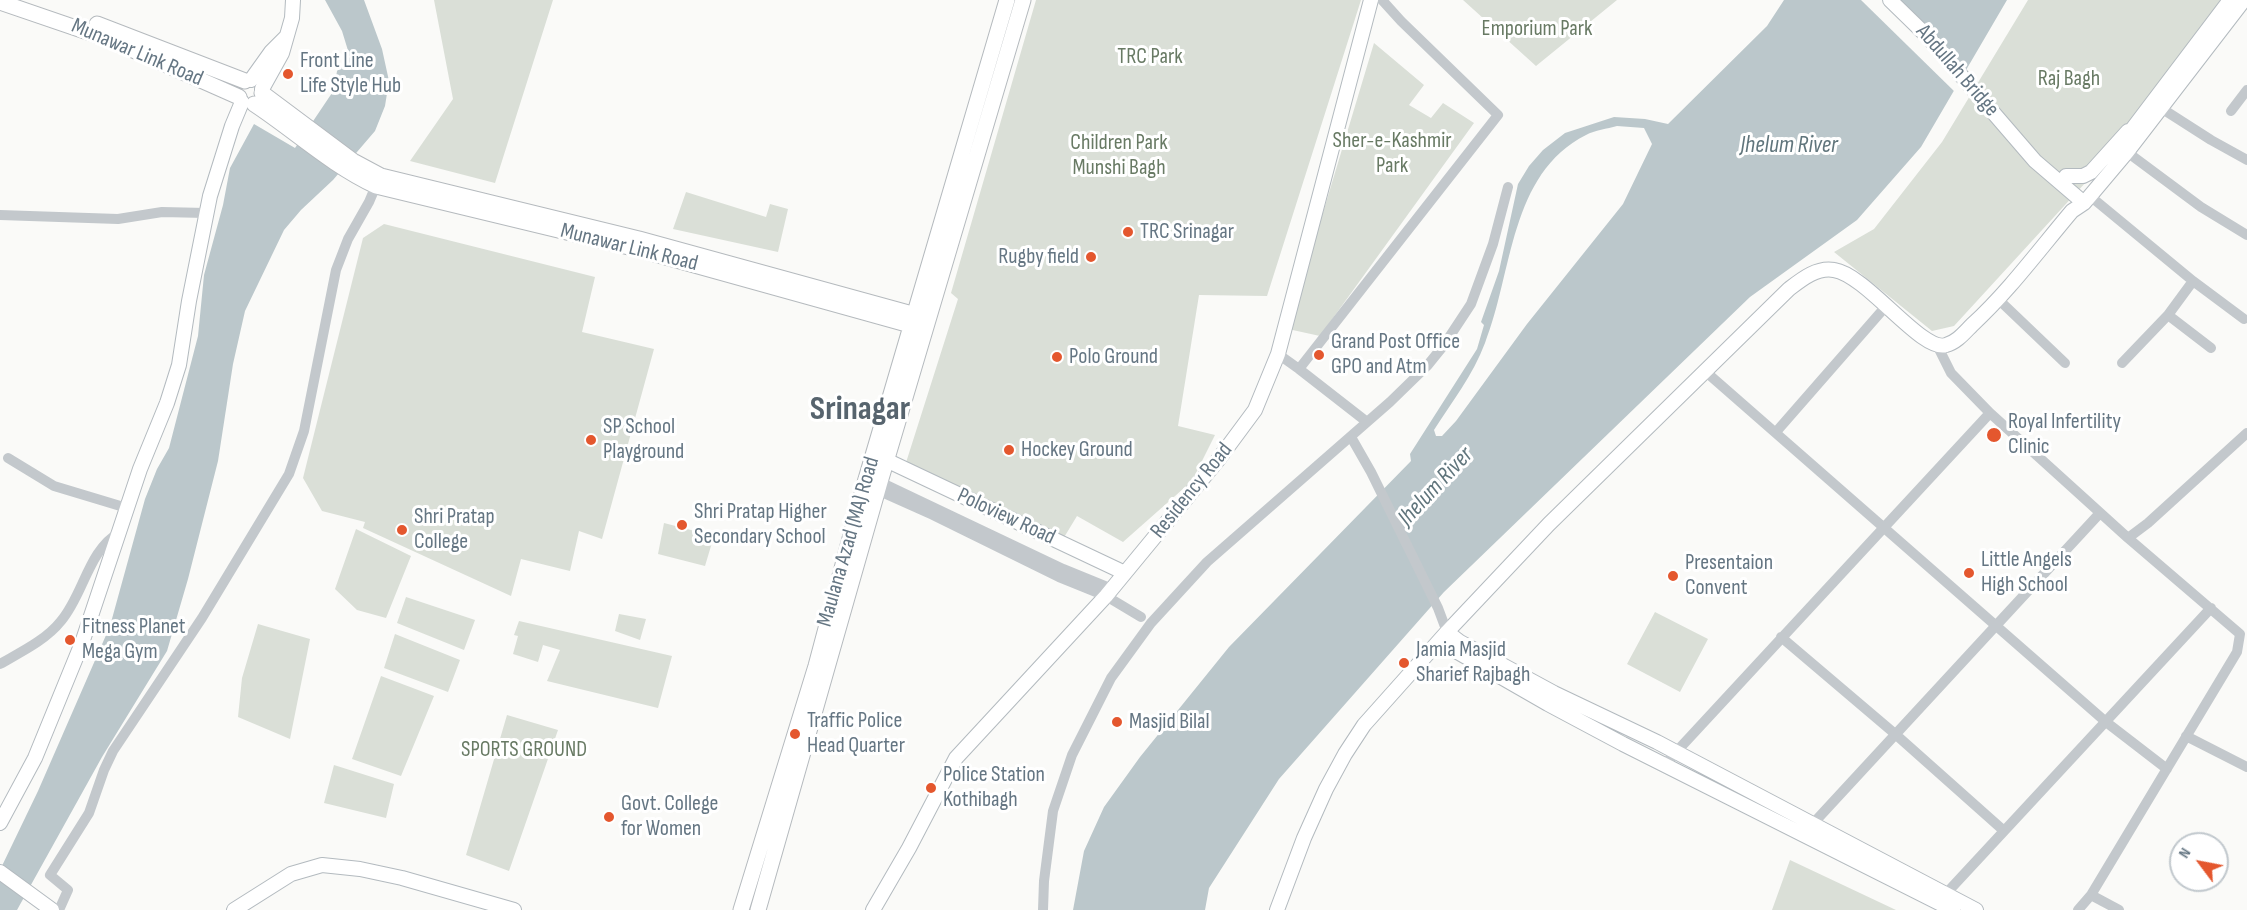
<!DOCTYPE html>
<html>
<head>
<meta charset="utf-8">
<style>
	body { margin:0 }
	#map { position:relative; width:2247px; height:910px; overflow:hidden; background:#fafaf8; font-family:"Sofia Sans Condensed",sans-serif }
	canvas { display:block }
	.north { position:absolute; left:2169px; top:832px; width:60px; height:60px; box-sizing:border-box; background:#fff; border:2px solid #c1c8cd; border-radius:50%; rotate:302deg; font-size:16px; font-weight:700; line-height:24px; text-align:center; color:#657683 }
	.north::after { content:''; display:block; margin:auto; width:21px; height:27px; background:#e4572e; clip-path:polygon(50% 0,100% 100%,50% 72%,0 100%) }
</style>
</head>
<body>
<div id="map">
<canvas width="2247" height="910"></canvas>
<div class="north">N</div>
</div>
<script>
const ctx = document.querySelector('canvas').getContext('2d');
ctx.lineJoin = 'round';
function fill(path, color) { ctx.fillStyle = color; ctx.fill(path, 'evenodd'); }
function trace(path, color, width, dash) { ctx.strokeStyle = color; ctx.lineWidth = width; ctx.lineCap = dash ? 'butt' : 'round'; ctx.setLineDash(dash || []); ctx.stroke(path); }
function write(font, color, halo, rows, align = 'center') {
  ctx.font = font + ' "Sofia Sans Condensed",sans-serif'; ctx.lineWidth = 6; ctx.setLineDash([]); ctx.textBaseline = 'middle'; ctx.strokeStyle = halo; ctx.fillStyle = color; for (const [text, x, y, turn = 0] of rows) {
    ctx.save(); ctx.translate(x, y); ctx.rotate((+turn || 0) * Math.PI / 180); ctx.textAlign = isNaN(turn) ? turn : align; if (halo) ctx.strokeText(text, 0, 0); ctx.fillText(text, 0, 0); ctx.restore();
  }
}
fill(new Path2D(`
	M434 0H553L495 183 410 161 453 99Z
	M1036 0H1361L1267 296 1199 295 1178 426 1215 435 1192 481 1123 542 1077 516 1060 544 903 472 958 299 951 293Z
	M1463 0H1617L1536 66Z
	M2028 0H2222L2098 169 1954 326 1932 331 1834 252 1874 229 1942 142Z
	M1374 43 1424 85 1409 105 1431 118 1443 103 1474 123 1320 336 1288 329Z
	M686 192 766 217 770 204 788 209 778 252 673 229Z
	M384 224 595 277 582 332 654 349 602 539 579 531 570 571 521 559 511 596 363 528 365 522 322 511 303 478 363 238Z
	M664 523 714 536 705 566 658 554Z
	M356 529 411 556 386 618 357 610 335 589Z
	M406 597 475 620 464 650 397 623Z
	M1655 612 1708 639 1680 692 1627 664Z
	M619 614 646 619 640 640 615 631Z
	M519 621 672 656 658 708 547 681 560 650 543 645 538 662 513 654 518 636 514 635Z
	M258 624 310 639 290 739 238 717 242 678Z
	M395 634 460 660 448 692 384 668Z
	M381 676 434 696 401 776 352 759Z
	M507 715 558 730 509 871 466 855Z
	M334 765 394 784 386 818 324 803Z
	M1790 860 1896 910H1772Z`), '#dadfd7');
fill(new Path2D(`
	M325 0H364L382 49 389 81 385 106 375 131 333 180 301 210 284 230 245 311 233 364 218 461 188 579 167 651 102 757 17 910H0V870L38 791 110 626 145 499 157 469 169 448 198 336 204 275 223 205 230 168 254 124 295 148 334 90 337 71 350 57 342 31Z
	M1784 0H2007L1921 147 1857 220 1750 297 1444 592 1279 779 1209 888 1205 910H1073L1084 851 1104 807 1140 757 1229 647 1411 461 1410 454 1477 349 1484 325 1481 322 1499 271 1518 184 1529 166 1543 150 1565 133 1614 117 1645 119 1668 124 1767 26ZM1617 126 1644 128 1652 144 1623 204 1527 324 1456 421 1442 436H1436L1434 430C1452 402 1473 375 1485 343 1513 273 1509 174 1586 135 1595 130 1607 129 1617 126Z`), '#bbc7cb');
fill(new Path2D(`
	M1861 0H1886L1965 78 1956 93Z`), '#fafaf8');
const secondary = new Path2D(`
	M1890 0 1928 37 2035 161 2084 203
	M251 80 271 52 286 37
	M262 89 282 53 292 18 293 0
	M2124 140 2230 0
	M2066 176H2083L2091 172 2128 131
	M886 460 1125 573
	M1447 632 1460 642 1554 693 1657 742 1976 910
	M1440 642 1548 704 1623 744 1953 910
	M0 823 35 758 82 643 140 469 167 403 179 365 189 301 210 196 232 126 242 102
	M0 872 52 910
	M234 910 291 874 322 865 360 869 402 878 514 910
	M873 910 909 848 956 758 1106 596 1218 460 1255 410 1278 354 1371 0
	M1277 910 1304 838 1326 789 1345 754 1364 725 1447 632 1549 524 1789 289C1802 279 1817 267 1834 270 1867 275 1922 353 1946 345 1957 342 1964 333 1972 325 2009 291 2039 250 2072 211L2084 203 2090 196 2127 152 2244 0`);
const primary = new Path2D(`
	M0 2 108 39 239 97
	M97 24 245 81
	M262 93 353 161 381 176 639 239 923 317
	M254 104C295 131 331 165 376 186L637 249 921 328
	M741 910 816 666 864 486 1007 0
	M758 910 880 482 1023 0`);
trace(secondary, '#b3babf', 16);
trace(primary, '#b5babe', 17);
trace(new Path2D(`
	M2161 108 2211 140 2247 160
	M2231 111 2247 90
	M2127 152 2201 207 2247 235
	M2090 196 2193 281 2244 319
	M0 215 118 219 162 212 206 213
	M1999 300 2065 363
	M2168 315 2211 348
	M1937 345 1951 373 1990 413 2128 538 2240 634 2237 652 2091 895 2078 910
	M1278 354 1299 369 1498 115 1401 21 1382 0
	M2122 363 2168 315 2193 281
	M1299 369 1367 422
	M1706 372 2106 722 2167 769
	M1776 432 1887 305
	M1351 437 1371 472 1438 608 1447 632
	M8 458 54 486 127 508
	M880 482 1063 569 1112 589
	M877 490 933 515 1059 577 1106 596 1141 617
	M2128 538 2148 523 2247 433
	M1781 637 1894 733 2003 830
	M0 664C21 652 46 640 61 621 84 594 88 550 120 532
	M2186 736 2247 767
	M1665 764 1990 413
	M1808 829 2100 513
	M2091 895 2119 910
	M1941 899 2211 608
	M59 910 68 890 50 875 89 813 104 770 113 751 202 618 289 474 304 431 336 270 348 239 369 202 378 181
	M1043 910 1044 881 1053 811 1072 755 1111 678 1151 623 1207 562 1390 402 1427 366 1444 345 1471 304 1493 244 1508 187`), '#c3c8cc', 10);
trace(secondary, '#fff', 14);
trace(primary, '#fff', 15);
for (const [x, y, r, color] of [
	[288,74,6,"#e4572e"],
	[1128,232,6,"#e4572e"],
	[1091,257,6,"#e4572e"],
	[1319,355,6,"#e4572e"],
	[1057,357,6,"#e4572e"],
	[1994,435,8,"#e4572e"],
	[591,440,6,"#e4572e"],
	[1009,450,6,"#e4572e"],
	[682,525,6,"#e4572e"],
	[402,530,6,"#e4572e"],
	[1969,573,6,"#e4572e"],
	[1673,576,6,"#e4572e"],
	[70,640,6,"#e4572e"],
	[1404,663,6,"#e4572e"],
	[1117,722,6,"#e4572e"],
	[795,734,6,"#e4572e"],
	[931,788,6,"#e4572e"],
	[609,817,6,"#e4572e"]
]) { const dot = new Path2D(); dot.arc(x, y, r, 0, 2 * Math.PI); ctx.fillStyle = color; ctx.fill(dot); trace(dot, '#fff', 2); }
write('22px', '#687a64', '#fff', [
	["Emporium Park",1537,29],
	["TRC Park",1150,57],
	["Raj Bagh",2069,79],
	["Sher-e-Kashmir",1392,141],
	["Park",1392,166],
	["Children Park",1119,143],
	["Munshi Bagh",1119,168],
	["SPORTS GROUND",524,750]
]);
write('22px', '#657683', '#fff', [
	["Munawar Link Road",137,53,23],
	["Abdullah Bridge",1957,71,49],
	["Munawar Link Road",629,248,14],
	["Residency Road",1192,491,-51],
	["Poloview Road",1006,517,25],
	["Maulana Azad (MA) Road",849,542,-74]
]);
write('22px', '#657683', '#fff', [
	["Front Line",300,61],
	["Life Style Hub",300,86],
	["TRC Srinagar",1140,232],
	["Rugby field",1079,257,"right"],
	["Grand Post Office",1331,342],
	["GPO and Atm",1331,367],
	["Polo Ground",1069,357],
	["Royal Infertility",2008,422],
	["Clinic",2008,447],
	["SP School",603,427],
	["Playground",603,452],
	["Hockey Ground",1021,450],
	["Shri Pratap Higher",694,512],
	["Secondary School",694,537],
	["Shri Pratap",414,517],
	["College",414,542],
	["Little Angels",1981,560],
	["High School",1981,585],
	["Presentaion",1685,563],
	["Convent",1685,588],
	["Fitness Planet",82,627],
	["Mega Gym",82,652],
	["Jamia Masjid",1416,650],
	["Sharief Rajbagh",1416,675],
	["Traffic Police",807,721],
	["Head Quarter",807,746],
	["Masjid Bilal",1129,722],
	["Police Station",943,775],
	["Kothibagh",943,800],
	["Govt. College",621,804],
	["for Women",621,829]
], 'left');
write('italic 24px', '#60757c', '#fff', [
	["Jhelum River",1789,146],
	["Jhelum River",1436,487,-47]
]);
write('bold 34px', '#57646e', '#fff', [
	["Srinagar",860,410]
]);
</script>
</body>
</html>
